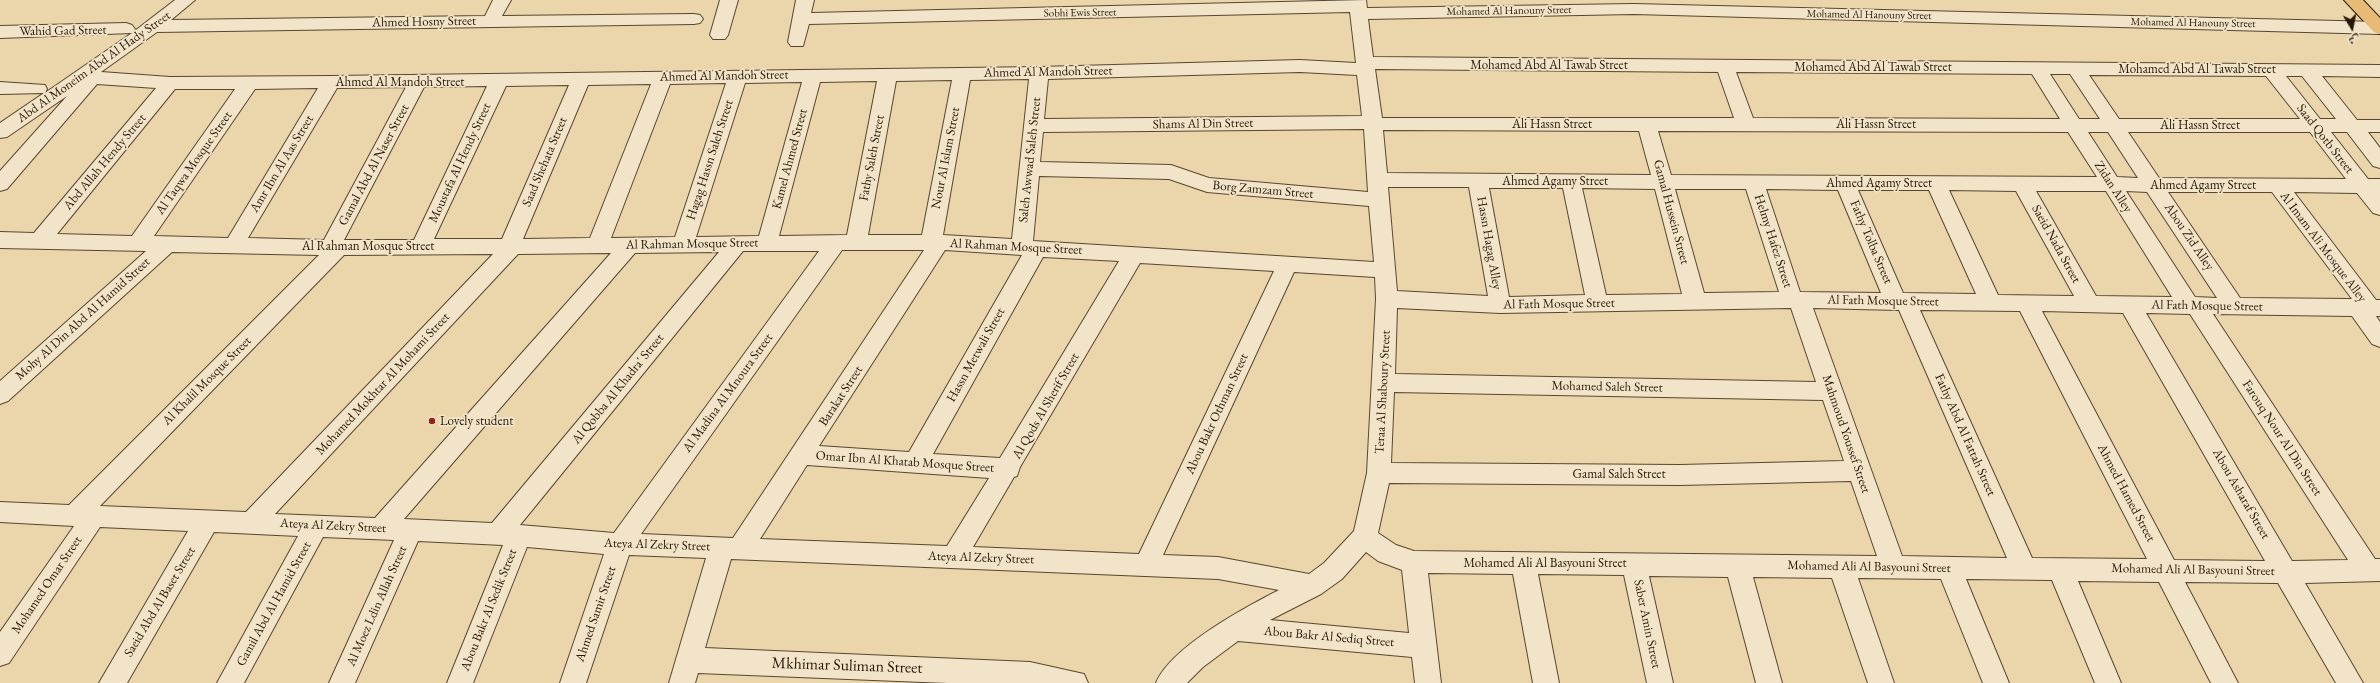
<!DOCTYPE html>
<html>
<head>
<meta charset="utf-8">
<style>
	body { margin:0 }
	#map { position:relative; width:2380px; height:683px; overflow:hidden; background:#ead6aa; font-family:"EB Garamond",Amiri,serif }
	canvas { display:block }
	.north { position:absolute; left:2332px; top:8px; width:40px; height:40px; -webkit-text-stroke:3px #f1e4c8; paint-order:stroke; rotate:170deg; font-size:11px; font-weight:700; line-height:16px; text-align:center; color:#271707 }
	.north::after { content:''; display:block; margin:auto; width:14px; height:18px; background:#271707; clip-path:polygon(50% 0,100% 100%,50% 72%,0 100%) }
</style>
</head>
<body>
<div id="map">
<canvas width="2380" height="683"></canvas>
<div class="north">ش</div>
</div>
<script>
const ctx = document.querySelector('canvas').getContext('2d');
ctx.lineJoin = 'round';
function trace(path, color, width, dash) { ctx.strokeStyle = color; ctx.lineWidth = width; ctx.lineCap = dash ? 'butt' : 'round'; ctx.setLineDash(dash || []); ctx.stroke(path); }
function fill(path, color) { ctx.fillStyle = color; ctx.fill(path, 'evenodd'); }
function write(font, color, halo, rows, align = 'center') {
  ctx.font = font + ' "EB Garamond",serif'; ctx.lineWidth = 3.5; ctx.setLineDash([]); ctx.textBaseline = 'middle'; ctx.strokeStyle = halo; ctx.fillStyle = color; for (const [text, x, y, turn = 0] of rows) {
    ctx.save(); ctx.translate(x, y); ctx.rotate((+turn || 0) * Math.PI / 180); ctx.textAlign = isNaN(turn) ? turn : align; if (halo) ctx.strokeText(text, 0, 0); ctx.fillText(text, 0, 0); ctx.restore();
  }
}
const minor = new Path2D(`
	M175 0H195L171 20 485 16 493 0H511L502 16 694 14 700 15 703 19 700 23 694 24 157 32 101 72 170 77 331 76 1039 67 1300 60 1356 63 1350 12 809 24 803 46H791L788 42 796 0H814L811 13 1366 0 1367 8 1634 4 2380 22V34L1634 14 1368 19 1373 57 2380 65V77L2322 76 2357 120H2380V132H2368L2380 148V168L2373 166 2347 132H2331L2368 179H2380V215L2373 213 2357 193 2294 192 2376 300H2380V316H2376L2380 322V347L2372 344 2352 316 2213 314 2375 559H2380V581L2305 583 2363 683H2336L2278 583 2185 582 2238 683H2211L2159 582 2078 581 2121 683H2095L2052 580 1966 579 2009 683H1983L1941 579 1858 578 1894 683H1868L1832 578 1753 577 1782 683H1756L1728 577 1649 576 1673 683H1647L1624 575 1538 574 1559 683H1533L1513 574 1428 573 1441 683H1415L1412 657 1238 641 1203 667 1187 683H1156C1171 647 1244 608 1279 590L1218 579 731 559 705 648 1030 662 1084 674 1088 683H948L698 673 695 683H669L706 558 629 555 586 683H560L604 554 527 547 473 683H447L503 545 418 541 355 683H329L394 540 323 537 244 683H217L298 536 214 532 127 683H99L188 531 100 527 9 663 0 666V632L74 526 0 522V502L69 505 319 255 172 252 8 401 0 404V381L146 251 0 248V232L34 233 156 88 97 84 7 189 0 191V171L67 96 7 137 0 138V123L44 93 0 94V82L45 85 47 89 45 93 132 33 0 38V26L126 23 132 25 135 29 132 33ZM1375 69 1718 72 1734 118H1382ZM1300 72 1357 75 1362 116 1044 119 1048 79ZM1736 72 2032 74 2060 119 1753 118ZM2050 74H2070L2100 119H2079ZM2089 75 2266 76 2300 119H2119ZM2286 76H2302L2336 119H2320ZM1029 79 1012 239 943 235 970 80ZM952 80 922 235H868L896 81ZM877 81 847 235 779 236 820 82ZM802 82 759 236 696 237 745 83ZM726 83 675 237 611 238 670 84ZM651 84 590 238 523 239 588 85ZM569 85 502 239H434L506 86ZM487 86 414 240H344L424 87ZM406 87 324 240 248 238 337 88ZM318 88 228 238 154 236 255 89ZM175 89H235L132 236 57 234ZM1364 129 1368 192 1209 178 1171 165 1040 162 1043 132ZM1383 130 1639 131 1651 175 1387 173ZM1658 131 2068 132 2097 177 1671 175ZM2088 132H2108L2138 178 2117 177ZM2128 132H2310L2346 179 2159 178ZM1039 176 1169 179 1207 192 1369 206 1374 262 1033 241ZM1388 187H1469L1488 296 1397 291ZM1489 188H1563L1585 295 1509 297ZM1582 188 1655 189 1682 294 1606 295ZM1675 189H1746L1779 292 1704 293ZM1766 189 1838 190 1881 293 1800 292ZM1858 190H1929L1976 294 1903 293ZM1949 190 2016 191 2074 296 1998 295ZM2036 191H2106L2172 297 2096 296ZM2126 191 2147 192 2217 298 2195 297ZM2168 192H2272L2352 299 2240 298ZM842 250H924L733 538 641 534ZM945 250 1022 255 909 452 819 446ZM743 251H819L614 533 520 525ZM719 252 492 523 404 519 635 253ZM611 253 375 518 275 514 518 254ZM493 254 246 512 100 506 344 255ZM1043 257 1119 261 1000 458 933 454ZM1140 263 1274 271 1139 554 973 547 1014 477 1017 476 1020 467ZM1294 272 1375 277 1376 299 1367 473 1354 531 1324 563 1309 574 1218 557 1163 555ZM1397 308 1500 313 1791 308 1816 382 1395 374ZM1813 308 1899 310 2007 558 1902 556ZM1920 310 2020 311 2147 559 2032 558ZM2042 311 2123 313 2265 561 2174 560ZM2146 313 2190 314 2348 560 2292 561ZM1394 392 1823 400 1844 461 1680 465 1391 463ZM807 465 989 478 947 546 760 539ZM1851 481 1877 556 1414 551 1396 545 1378 533 1389 483 1680 485ZM1366 552 1378 561 1402 570 1409 633 1270 620 1321 594 1342 579Z
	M720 0H738L728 35 725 39H713L710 35Z`);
const major = new Path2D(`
	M2344 0H2363L2380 18V34L2374 32Z`);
trace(minor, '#584730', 2);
trace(major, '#271707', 2);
fill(minor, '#f1e4c8');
fill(major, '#e5bb75');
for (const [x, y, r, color] of [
	[432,421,4,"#8f2418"]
]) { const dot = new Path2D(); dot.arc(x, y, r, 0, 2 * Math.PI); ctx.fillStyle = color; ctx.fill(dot); trace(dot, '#f1e4c8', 1.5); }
write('11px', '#271707', '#f1e4c8', [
	["Mohamed Al Hanouny Street",1509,11,-1],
	["Sobhi Ewis Street",1080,13,-1],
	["Mohamed Al Hanouny Street",1869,15,1],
	["Mohamed Al Hanouny Street",2193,23,1]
]);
write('13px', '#271707', '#f1e4c8', [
	["Ahmed Hosny Street",424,22,-1],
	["Wahid Gad Street",63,31,-1],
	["Mohamed Abd Al Tawab Street",1549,65],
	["Abd Al Moneim Abd Al Hady Street",94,67,-35],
	["Mohamed Abd Al Tawab Street",1873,67],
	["Mohamed Abd Al Tawab Street",2197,69],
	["Ahmed Al Mandoh Street",1048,72,-1],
	["Ahmed Al Mandoh Street",724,76,-1],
	["Ahmed Al Mandoh Street",400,82],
	["Shams Al Din Street",1203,124,-1],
	["Ali Hassn Street",1552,124],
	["Ali Hassn Street",1876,124],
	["Ali Hassn Street",2200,125],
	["Saad Qotb Street",2325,139,52],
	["Fathy Saleh Street",872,158,-79],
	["Nour Al Islam Street",946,158,-79],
	["Kamel Ahmed Street",790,159,-75],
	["Hagag Hassn Saleh Street",710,160,-72],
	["Saleh Awwad Saleh Street",1030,160,-84],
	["Abd Allah Hendy Street",105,162,-50],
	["Saad Shehata Street",545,162,-67],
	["Al Taqwa Mosque Street",194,163,-55],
	["Moustafa Al Hendy Street",460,163,-65],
	["Amr Ibn Al Aas Street",282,164,-59],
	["Gamal Abd Al Naser Street",374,165,-62],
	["Ahmed Agamy Street",1555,181],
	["Ahmed Agamy Street",1879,183],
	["Ahmed Agamy Street",2203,185],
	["Zidan Alley",2113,187,57],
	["Borg Zamzam Street",1263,190,5],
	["Gamal Hussein Street",1671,212,75],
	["Abou Zid Alley",2189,237,56],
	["Helmy Hafez Street",1773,241,72],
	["Fathy Tolba Street",1871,242,67],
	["Hassn Hagag Alley",1489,243,80],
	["Al Rahman Mosque Street",692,244,-1],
	["Saeid Nada Street",2056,244,61],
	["Al Rahman Mosque Street",368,246],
	["Al Rahman Mosque Street",1016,247,3],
	["Al Imam Ali Mosque Alley",2323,247,53],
	["Al Fath Mosque Street",1883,301,1],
	["Al Fath Mosque Street",1559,304,-1],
	["Al Fath Mosque Street",2207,306,1],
	["Mohy Al Din Abd Al Hamid Street",83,319,-42],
	["Hassn Metwali Street",976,355,-61],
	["Al Khalil Mosque Street",207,381,-45],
	["Mohamed Mokhtar Al Mohami Street",383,384,-47],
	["Mohamed Saleh Street",1607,387,1],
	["Al Qobba Al Khadra' Street",618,389,-51],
	["Teraa Al Shaboury Street",1383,392,-87],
	["Al Madina Al Mnoura Street",728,393,-54],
	["Barakat Street",841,396,-57],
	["Al Qods Al Sherif Street",1046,406,-60],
	["Abou Bakr Othman Street",1217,414,-65],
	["Mahmoud Youssef Street",1846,434,71],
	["Fathy Abd Al Fattah Street",1965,435,66],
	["Farouq Nour Al Din Street",2282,438,57],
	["Omar Ibn Al Khatab Mosque Street",905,462,4],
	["Gamal Saleh Street",1619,474],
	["Ahmed Hamed Street",2126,493,62],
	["Abou Asharaf Street",2241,494,60],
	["Ateya Al Zekry Street",333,526,3],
	["Ateya Al Zekry Street",657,545,2],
	["Ateya Al Zekry Street",981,558,2],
	["Mohamed Ali Al Basyouni Street",1545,563],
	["Mohamed Ali Al Basyouni Street",1869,567,1],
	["Mohamed Ali Al Basyouni Street",2193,570,1],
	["Mohamed Omar Street",47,585,-56],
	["Saeid Abd Al Baset Street",160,602,-59],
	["Gamil Abd Al Hamid Street",274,604,-61],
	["Al Moez Ldin Allah Street",377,606,-66],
	["Abou Bakr Al Sedik Street",489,610,-68],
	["Ahmed Samir Street",596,614,-71],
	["Saber Amin Street",1647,624,78],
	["Abou Bakr Al Sediq Street",1329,637,5]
]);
write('13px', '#271707', '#f1e4c8', [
	["Lovely student",440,421]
], 'left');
write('16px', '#271707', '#f1e4c8', [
	["Mkhimar Suliman Street",847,666,2]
]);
</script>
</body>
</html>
